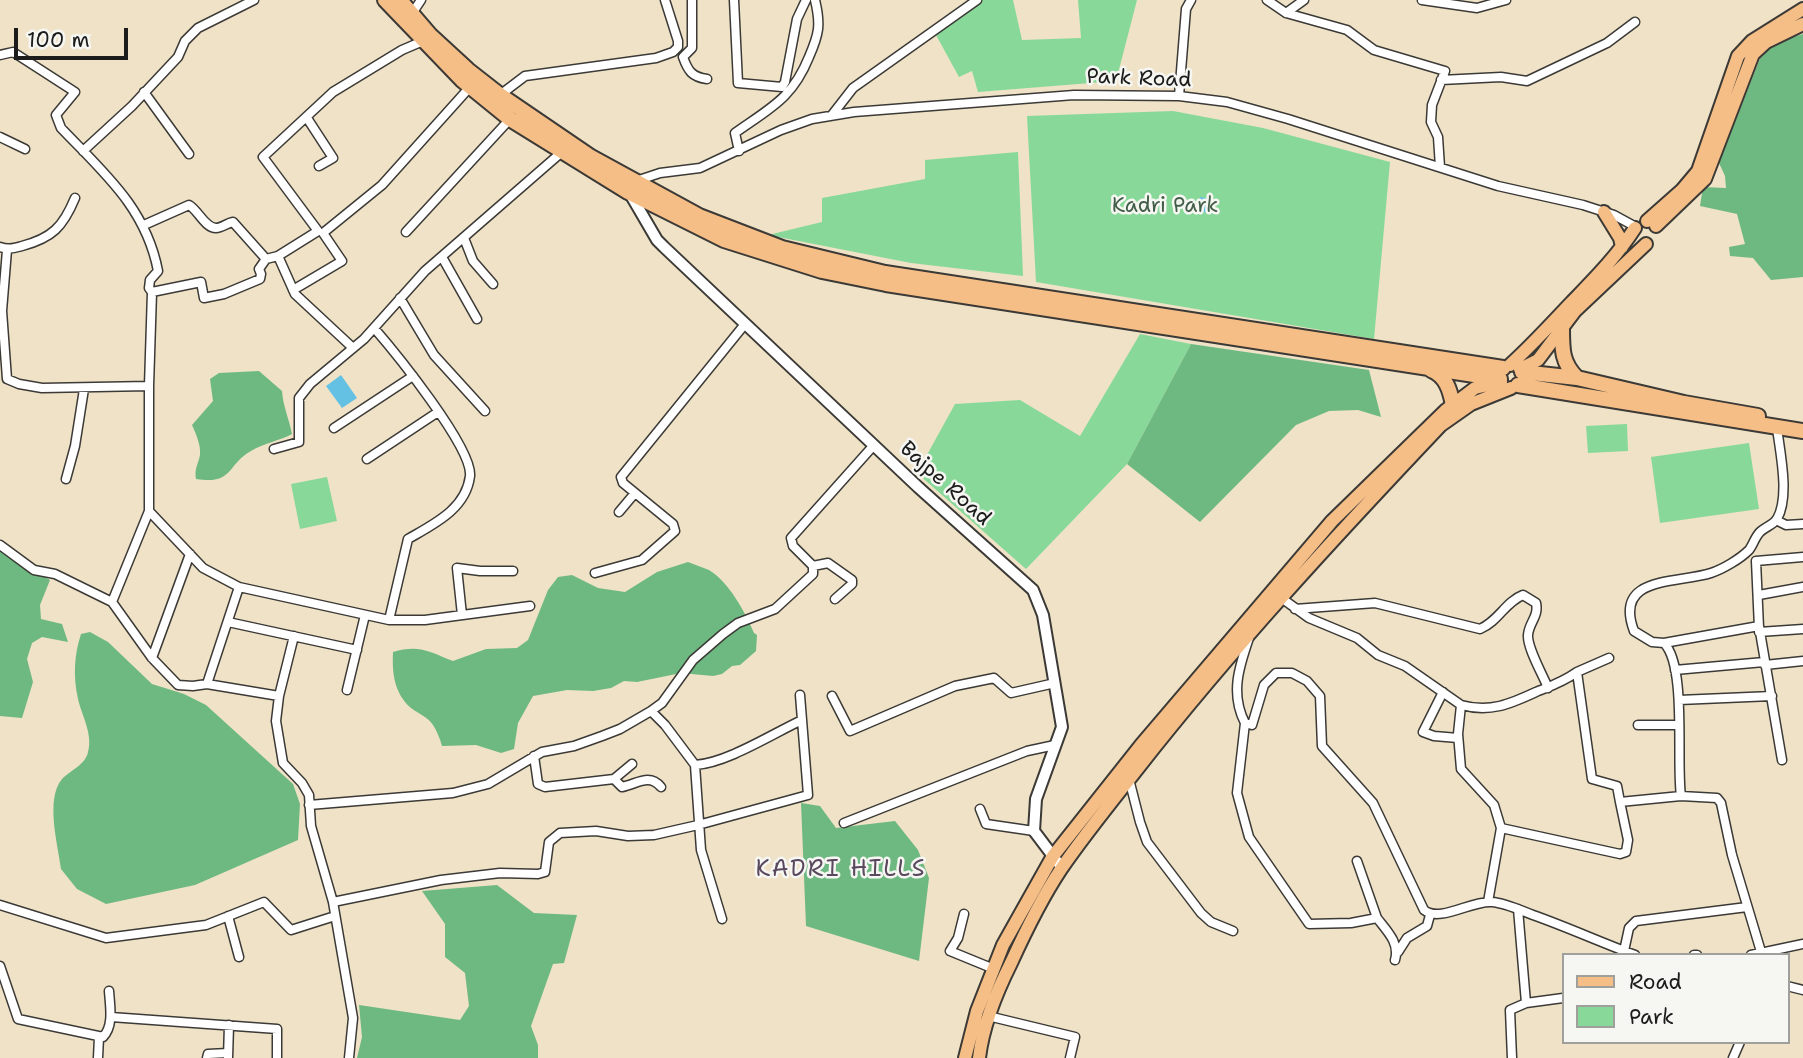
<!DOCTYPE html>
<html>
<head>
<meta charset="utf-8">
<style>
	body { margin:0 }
	#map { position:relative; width:1803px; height:1058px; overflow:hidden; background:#efe2c7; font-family:"Shantell Sans",sans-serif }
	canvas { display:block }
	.legend { position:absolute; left:1562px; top:953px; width:228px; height:91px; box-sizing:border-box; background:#f6f6f2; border:2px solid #9f9f9c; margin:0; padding:9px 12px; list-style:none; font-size:21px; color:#1c1c1c }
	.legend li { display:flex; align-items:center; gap:14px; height:35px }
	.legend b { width:35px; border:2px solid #9f9f9c }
	.scale { position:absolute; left:14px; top:28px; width:114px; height:32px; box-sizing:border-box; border:4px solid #1c1c1c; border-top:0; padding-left:9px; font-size:21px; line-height:24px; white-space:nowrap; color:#1c1c1c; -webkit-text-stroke:5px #f6f6f2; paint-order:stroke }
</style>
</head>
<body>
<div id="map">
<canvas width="1803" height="1058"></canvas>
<ul class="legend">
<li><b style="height:9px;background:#f6be87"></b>Road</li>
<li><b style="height:19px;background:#88d999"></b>Park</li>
</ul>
<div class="scale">100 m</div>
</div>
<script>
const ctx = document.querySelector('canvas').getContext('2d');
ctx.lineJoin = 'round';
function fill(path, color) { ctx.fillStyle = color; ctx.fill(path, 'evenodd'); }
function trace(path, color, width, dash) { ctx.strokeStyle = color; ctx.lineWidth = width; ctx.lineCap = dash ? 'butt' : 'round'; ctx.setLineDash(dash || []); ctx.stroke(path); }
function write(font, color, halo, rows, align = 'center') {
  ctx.font = font + ' "Shantell Sans",sans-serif'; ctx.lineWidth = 5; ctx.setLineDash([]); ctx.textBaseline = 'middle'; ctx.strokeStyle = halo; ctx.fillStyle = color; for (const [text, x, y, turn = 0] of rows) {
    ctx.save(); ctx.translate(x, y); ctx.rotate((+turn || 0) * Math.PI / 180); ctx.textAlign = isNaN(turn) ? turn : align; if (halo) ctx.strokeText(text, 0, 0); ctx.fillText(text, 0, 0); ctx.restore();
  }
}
fill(new Path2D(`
	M982 0H1013L1022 40 1081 38 1078 0H1137L1116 81 978 92 972 71 959 77 936 35Z
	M1173 111 1263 128 1390 162 1374 339 1036 282 1027 116Z
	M1018 152 1023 276 911 263 768 235 822 222V198L925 179V160Z
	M1140 334 1191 344 1127 464 1026 569 917 473 955 404 1020 400 1080 436Z
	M1627 424 1628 451 1588 453 1586 426Z
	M1749 443 1759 509 1660 523 1651 457Z
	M327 477 337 521 300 529 291 484Z`), '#88d999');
fill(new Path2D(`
	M1803 34V277L1771 280 1753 258 1730 256 1729 247 1745 244 1737 214 1700 206 1703 187 1726 188 1725 176 1719 163 1762 53 1779 42Z
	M1191 344 1369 370 1381 417 1358 410 1329 411 1296 425 1200 522 1127 464Z
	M259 371 282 391C283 406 289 419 292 434 279 441 264 443 251 451 226 465 234 485 196 479 194 469 198 465 200 455 201 445 196 434 192 425L213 401 210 379 219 373Z
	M0 551 50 580 40 605 41 619 62 624 68 642 42 637 32 643 27 659 33 682 22 718 0 716Z
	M688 562C695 565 702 567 709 570 729 582 745 612 754 633L757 635 756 651 740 665 732 666 722 674 713 676 681 673 637 682 624 681 611 688 593 691 567 690 533 696 518 723 514 749 501 753 476 745 442 746C440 739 437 731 433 725 428 717 419 714 411 708 394 693 392 673 393 652 419 644 430 652 453 661L486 649 517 648 528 640 548 590 558 577 572 575 598 588 625 592 657 572Z
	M90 632 108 642 152 684 184 694 206 705 293 784 300 804 298 840 195 885 106 904 77 889 61 869C58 845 45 799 62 779 70 771 86 764 88 752 93 734 82 716 78 699 73 677 74 655 81 634Z
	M801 803 820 806 836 828 895 821 918 850 929 878 919 961 806 926Z
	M497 885 534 913 577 915 564 963 553 964 531 1026 538 1045V1058H357L362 1037 359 1005 460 1020 469 1006 465 973 445 957V924L422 891Z`), '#6eb981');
fill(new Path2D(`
	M1200 197 1216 200 1212 214 1198 211Z
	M341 375 357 398 342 408 326 386Z`), '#65c1e3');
const minor = new Path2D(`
	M692 0V48L683 57C688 71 692 77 707 79
	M734 0 738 83 782 87 785 82 797 19 806 0
	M1267 0 1286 13 1347 30 1374 50 1445 71 1432 105 1431 122 1438 137 1440 167
	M1422 0 1477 8 1506 0
	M413 12 421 0
	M1286 13 1304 0
	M0 55 13 52 75 92 56 115 61 128C104 173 146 208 158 271L150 280 149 288 152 292 201 282 204 298 224 294 260 279 261 274 259 269 266 259 278 256 318 231 263 157 333 92 402 50 423 41
	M1441 80 1501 77 1527 81 1607 43 1635 22
	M144 92 189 154
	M500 95 525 76 656 58 673 52 678 47V41L665 0
	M1179 96 1186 9 1191 0
	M832 115 853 88 977 0
	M307 118 333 158 319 166
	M0 137 25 149
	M83 151 132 106 178 57 185 41 198 28 254 0
	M739 151 735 133C770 108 792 99 809 57 819 34 821 25 815 0
	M636 181 660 173 700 168 781 130 812 119 854 112 1074 95 1179 96 1227 102 1288 119 1498 186 1583 205 1614 215 1636 227
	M144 225 189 205C198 210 205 228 216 228 222 228 227 223 233 222L266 259
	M406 232 510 119
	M464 238 473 261 493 284
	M0 247C8 250 14 248 22 246 52 238 63 227 75 198
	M7 250 2 311 7 379 19 384 42 388 149 386V511
	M278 256 295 294 353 348
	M442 257 477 319
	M293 290 342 261 323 233 382 185 470 87
	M400 298 434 355 485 411
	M374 328C394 351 473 448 470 476 466 509 434 524 408 539L389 620
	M149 386 152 292
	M334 428 413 376
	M274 449 299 442V398L310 384 364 339 425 271 563 151
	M367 459 438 412
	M66 479 75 446 84 389
	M619 512 635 493
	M1776 520 1786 525 1803 524
	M0 545 34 570 55 574 112 602 152 658 178 685 193 686 207 684 239 587
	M595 573 642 560 675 531 673 524 623 483 621 477 745 324
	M1759 595 1803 587
	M1280 597 1309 618 1357 638 1378 655 1405 666 1461 705C1490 713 1510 704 1536 692 1551 686 1563 682 1577 672L1592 779 1617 786 1620 802
	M835 599 852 584V580L828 563 813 566 793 546 791 538 874 445
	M112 602 149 511 203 568 239 587 389 620H425L530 606
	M1295 609 1375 603 1480 629C1499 621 1505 602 1523 595L1536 603C1539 617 1529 622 1528 635 1527 648 1543 675 1548 688
	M462 615 457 568 480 571H513
	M228 622 357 650
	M1759 628 1756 561 1803 557
	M1759 632 1803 629
	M1249 638C1239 667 1230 694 1245 723L1252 725 1264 685 1276 673H1292L1307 681 1320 696 1322 746 1373 803 1424 910C1440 923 1472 900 1492 902 1505 903 1520 910 1533 915 1567 927 1600 942 1635 955
	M1664 643 1759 626 1782 760
	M152 658 190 554
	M1765 665 1803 661
	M1675 670 1764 662
	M1577 672 1609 658
	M207 684 279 696 294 636
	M347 690 365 615
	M1443 692 1423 732 1434 736 1458 738
	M279 696 276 721 283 763 302 783 309 795 311 826 333 902 353 1018 349 1058
	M832 696 850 731 955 686 994 678 1011 693 1055 683
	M1679 700 1772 696
	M1461 705 1458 734 1461 769 1494 805 1501 828
	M651 711 665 725 695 765C727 763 772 734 802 720
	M1245 723 1237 793 1249 837 1309 924 1351 923 1377 918C1387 931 1400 943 1395 960
	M1638 725H1679
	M534 756 538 784 545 787 614 779 632 764
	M695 765 701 850 722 919
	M614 779 622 787C637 784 649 773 661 787
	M1129 779 1140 822 1147 842 1201 913 1211 922 1233 931
	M309 805 453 793 488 784 542 752 574 746 602 736 620 729 651 711 662 703 693 660 723 634 738 623 775 609 813 574V566
	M980 809 986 824 1034 831
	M844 823 1027 751 1055 745
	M1357 861 1377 918
	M333 902 441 880 500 873 538 874 545 872 549 842 560 833 596 831 628 836 654 835 698 825 808 795 800 695
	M1488 902 1501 828 1620 854 1626 852 1628 840 1620 802 1681 796
	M0 905 106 938 206 925 264 902 291 930 335 916
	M1518 909 1526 1003
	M964 914 958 938 950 951 994 969
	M228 916 239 957
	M1624 951 1629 928 1636 921 1747 907
	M1398 952 1407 938 1427 926 1430 915
	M1694 955H1697
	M1751 955 1803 944
	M1762 955 1732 855 1721 803 1717 798 1681 796C1676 762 1687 666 1664 643L1652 642 1634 631C1613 575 1677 584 1711 573 1723 569 1740 559 1749 550 1753 545 1755 537 1760 532 1765 527 1773 525 1777 519 1790 497 1780 452 1777 428
	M0 966 18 1019 103 1037C114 1026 110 1006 109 991
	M1787 986 1803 990
	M988 1016 1075 1037 1070 1058
	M111 1017 277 1029V1058
	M98 1058 99 1037
	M207 1058 208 1054 228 1053
	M228 1058 229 1025
	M1512 1058 1510 1010 1526 1003 1563 998
	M1733 1058 1740 1042`);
const tertiary = new Path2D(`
	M629 192 657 240 664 247 918 487 1033 590 1043 615 1062 727 1036 799 1034 831 1062 868`);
const primary = new Path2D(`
	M1604 212 1620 238 1622 247
	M1647 221 1682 190 1698 171 1738 56 1752 41 1803 9
	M1656 226 1705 179 1753 54 1766 42 1803 24
	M1510 365C1532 345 1551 324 1571 303 1594 279 1617 256 1635 228
	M1520 369 1538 360 1575 311 1646 244
	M965 1058 977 1011 1003 945 1053 856 1141 745 1332 521 1446 410 1475 388 1501 382
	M979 1058C983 1024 996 993 1011 963 1026 930 1041 899 1061 869 1085 834 1112 801 1138 768 1233 647 1336 536 1441 425L1471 404 1511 388`);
const trunk = new Path2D(`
	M385 0 462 80 510 119 628 192 724 240 822 271 886 284 1500 379
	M400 0 431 36 468 70 500 95 591 157 699 216 782 248 885 273 1503 368
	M1562 329C1562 350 1562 363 1577 378
	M1431 370C1446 376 1450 390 1453 405
	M1522 372 1577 378 1684 403 1758 416
	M1518 385 1803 431`);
trace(minor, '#3c3a36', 11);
trace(tertiary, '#3c3a36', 14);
trace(primary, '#3c3a36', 16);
trace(trunk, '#3c3a36', 18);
trace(minor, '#fff', 8);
trace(tertiary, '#fff', 10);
trace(primary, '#f6be87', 12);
trace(trunk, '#f6be87', 14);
write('21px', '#1c1c1c', '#f6f6f2', [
	["Park Road",1139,79,2],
	["Bajpe Road",945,484,42]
]);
write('21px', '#425e48', '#f6f6f2', [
	["Kadri Park",1165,207]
]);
ctx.letterSpacing = '2px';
write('23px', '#59485e', '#f6f6f2', [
	["KADRI HILLS",841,870]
]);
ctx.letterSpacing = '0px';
</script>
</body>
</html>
